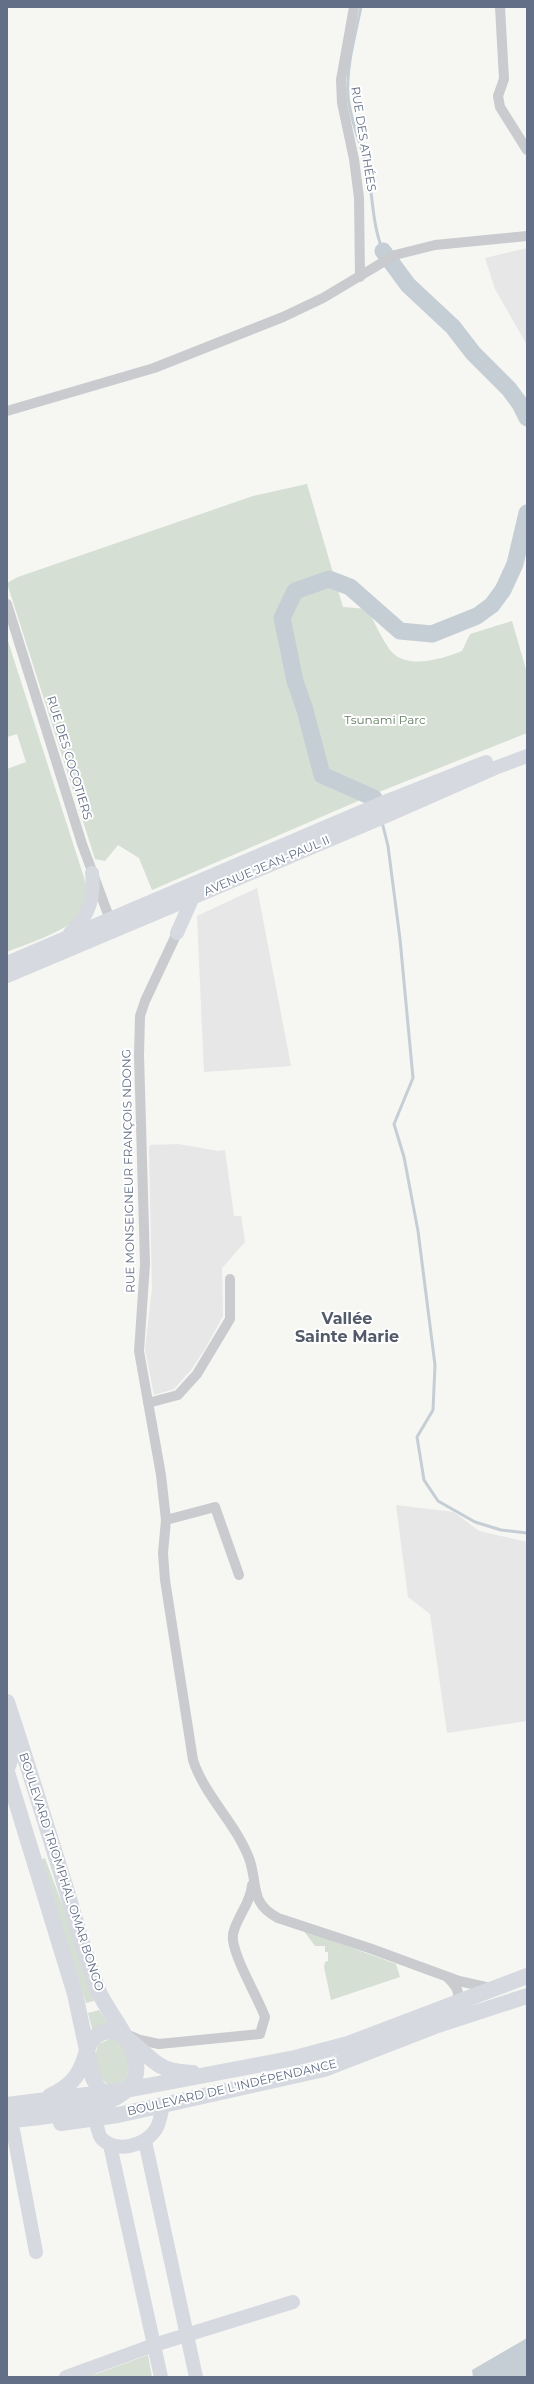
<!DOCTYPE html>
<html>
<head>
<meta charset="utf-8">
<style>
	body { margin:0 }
	#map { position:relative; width:534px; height:2384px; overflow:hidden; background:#f6f6f3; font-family:Montserrat,sans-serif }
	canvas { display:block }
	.frame { position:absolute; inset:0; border:8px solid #636f86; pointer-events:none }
</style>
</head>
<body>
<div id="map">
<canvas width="534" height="2384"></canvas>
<div class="frame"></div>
</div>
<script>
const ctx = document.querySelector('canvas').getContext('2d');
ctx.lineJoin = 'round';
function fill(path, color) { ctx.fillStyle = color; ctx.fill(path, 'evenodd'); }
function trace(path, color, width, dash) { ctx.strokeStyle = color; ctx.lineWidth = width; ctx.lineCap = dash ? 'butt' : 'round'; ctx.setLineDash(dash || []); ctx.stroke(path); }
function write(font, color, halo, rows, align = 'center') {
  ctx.font = font + ' Montserrat,sans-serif'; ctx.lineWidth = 4; ctx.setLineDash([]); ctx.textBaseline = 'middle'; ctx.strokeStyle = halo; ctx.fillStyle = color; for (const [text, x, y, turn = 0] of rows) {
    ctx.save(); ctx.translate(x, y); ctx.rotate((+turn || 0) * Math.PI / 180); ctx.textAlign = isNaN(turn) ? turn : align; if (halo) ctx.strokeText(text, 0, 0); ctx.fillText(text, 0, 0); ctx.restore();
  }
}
fill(new Path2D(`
	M527 248V345L495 289 485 258Z
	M257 888 291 1066 204 1072 197 916Z
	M178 1144 218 1151 225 1150 234 1216H241L245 1242 222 1268 223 1316 205 1349 191 1370 174 1389 154 1395 145 1349 152 1288 149 1149 150 1145Z
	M396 1505 454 1512 479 1531 527 1542V1721L447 1733 430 1614 408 1597Z`), '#e6e7e6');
fill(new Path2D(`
	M307 484 343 607 367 609C373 619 386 648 394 654 410 669 445 658 462 651L470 634 512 621 527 673V733L379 792 152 890 139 858 118 845 105 861 95 859 7 583 18 577 253 496Z
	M7 638 87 887C85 897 82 912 75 920 63 932 24 945 7 952V769L26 762 17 734 7 737Z
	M45 1858 68 1920 94 2001 86 2003 40 1860Z
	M303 1930 396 1964 400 1977 331 2000 324 1967 325 1962 328 1961V1952H325V1946H315Z
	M99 2010 111 2027 93 2032 88 2013Z
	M110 2039C114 2040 119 2041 122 2044 129 2052 132 2073 124 2081 121 2085 114 2084 109 2085 97 2078 92 2055 99 2044Z
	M148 2355 152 2377H79L96 2374Z`), '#d5dfd3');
fill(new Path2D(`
	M527 2338V2377H473L472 2370Z`), '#c6ced5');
trace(new Path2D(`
	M361 7C355 36 346 67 348 97 351 125 364 150 369 177 373 202 373 227 383 251
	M382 822 388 846 400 939 413 1078 394 1124 404 1157 418 1231 435 1365 433 1410 417 1437 424 1480 438 1501 475 1522 501 1530 527 1533`), '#c6ced5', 3);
trace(new Path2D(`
	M383 251 408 285 453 327 473 353 509 389 520 404 527 418
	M374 798 322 775 305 710 295 681 282 618 295 591 329 579 350 587 400 631 432 634 477 616 492 605 503 590 515 564 527 513`), '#c6ced5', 17);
trace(new Path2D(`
	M354 7 341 80 342 103 354 159 359 198 360 277
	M500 7 504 79 498 96 500 107 527 150
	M7 411 154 368 283 317 323 298 395 255 435 245 527 236
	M7 604 82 844 112 925
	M177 933 145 1001 140 1016 139 1055 145 1264 139 1351 161 1475 166 1520 163 1553 165 1580 193 1760C205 1797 237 1824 250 1861 258 1887 250 1903 278 1918L369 1948 459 1981 490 1988
	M148 1403 178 1395 197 1374 230 1319V1279
	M166 1520 215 1507 239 1575
	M448 1978C456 1986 462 1993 455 2003
	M131 2036 140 2040 159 2044 260 2034 265 2017C258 1997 230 1952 233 1934 237 1916 251 1903 252 1885`), '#c9cbcf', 10);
trace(new Path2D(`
	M70 933C89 917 95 897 92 873
	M177 933 193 897
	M7 963 382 803 486 762
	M7 976 386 816 495 768 527 756
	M95 2119C97 2124 98 2135 102 2139 117 2154 146 2145 156 2129 160 2123 161 2113 163 2105
	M13 2130 36 2252
	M145 2141 196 2377
	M110 2145 161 2377
	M66 2377 154 2345 293 2302`), '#d6d9df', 14);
trace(new Path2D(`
	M7 1702C28 1765 47 1828 67 1892 77 1925 86 1960 99 1992 109 2016 148 2056 133 2082 114 2113 41 2116 7 2121
	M7 1769 11 1757 9 1734
	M7 1772 75 1994 93 2078 99 2089 112 2096
	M50 2096C69 2087 79 2077 85 2057 87 2051 88 2045 92 2040 116 2013 141 2056 161 2066 171 2072 182 2072 193 2073
	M7 2105 126 2090 295 2058 348 2044 527 1976
	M61 2123 118 2115 324 2069 435 2026 527 1996`), '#d6d9df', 16);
write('12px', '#636f86', '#fff', [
	["RUE DES ATHÉES",363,139,81],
	["RUE DES COCOTIERS",69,758,73],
	["AVENUE JEAN-PAUL II",267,866,-23],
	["RUE MONSEIGNEUR FRANÇOIS NDONG",129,1171,-91],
	["BOULEVARD TRIOMPHAL OMAR BONGO",61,1872,72],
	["BOULEVARD DE L'INDÉPENDANCE",232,2088,-13]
]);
write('12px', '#637d62', '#fff', [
	["Tsunami Parc",385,720]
]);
write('bold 16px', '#525b6a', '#fff', [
	["Vallée",347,1319],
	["Sainte Marie",347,1337]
]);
</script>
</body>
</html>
